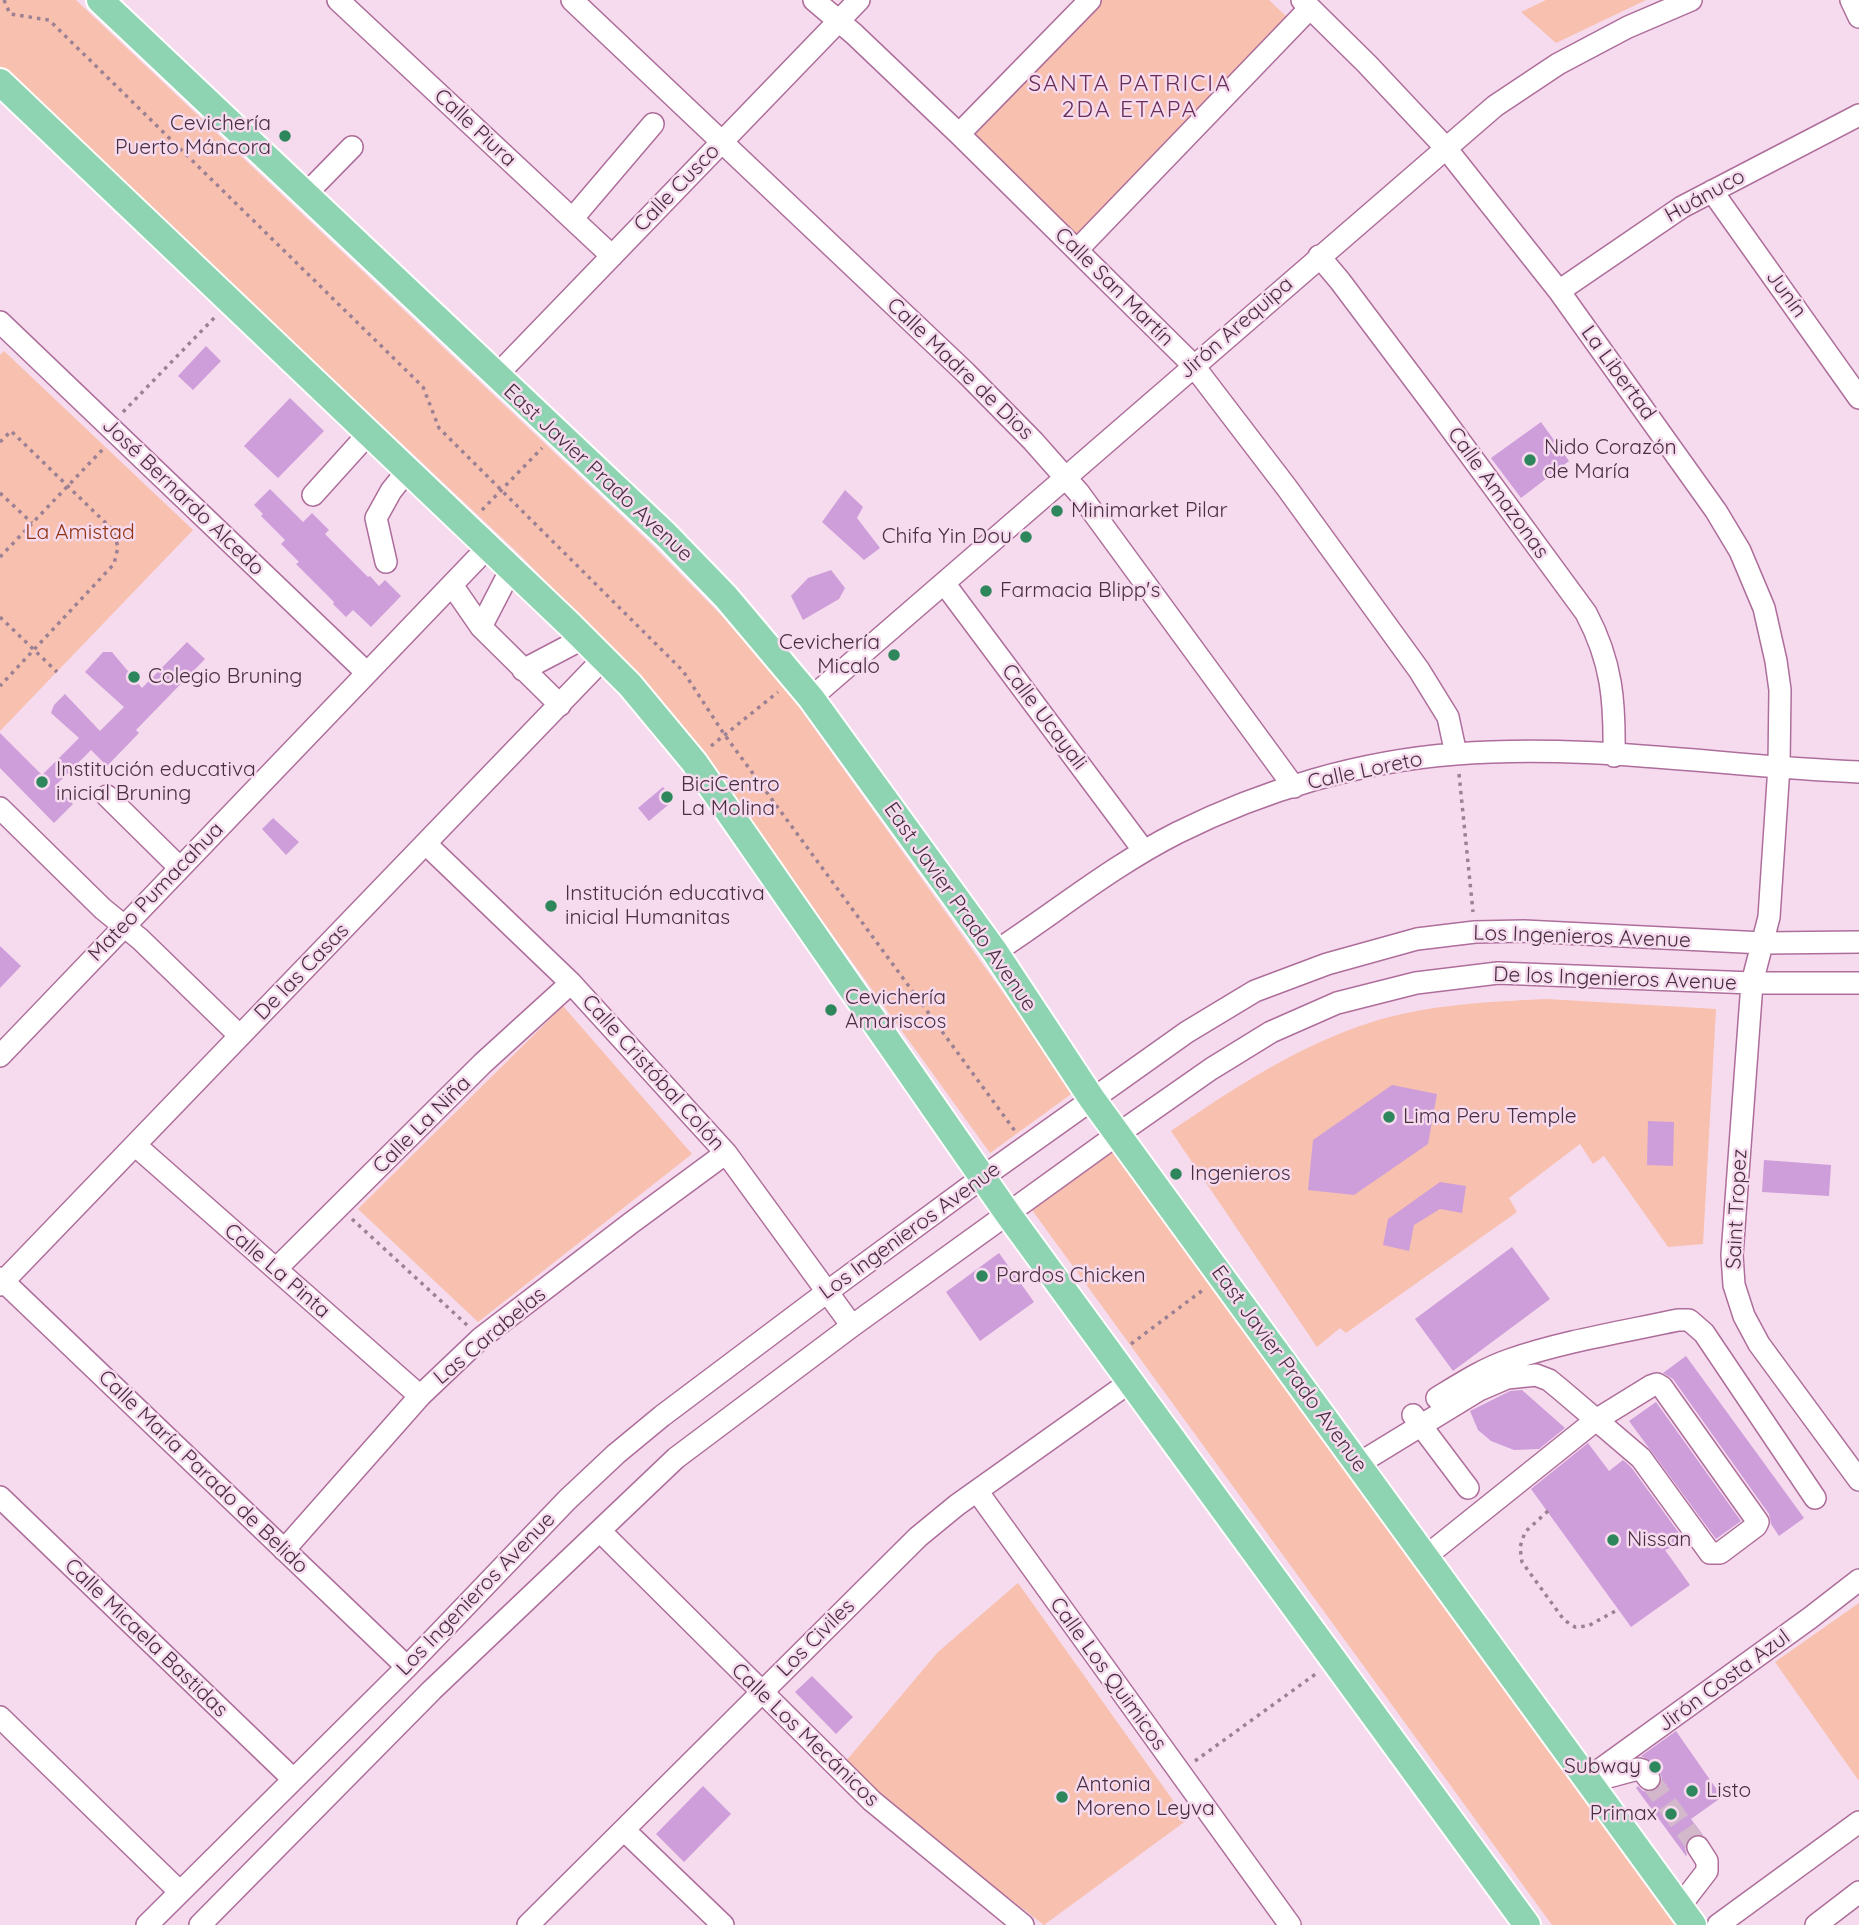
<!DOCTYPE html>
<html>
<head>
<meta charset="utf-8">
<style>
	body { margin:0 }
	canvas { display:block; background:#f6daed }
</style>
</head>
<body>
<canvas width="1859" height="1925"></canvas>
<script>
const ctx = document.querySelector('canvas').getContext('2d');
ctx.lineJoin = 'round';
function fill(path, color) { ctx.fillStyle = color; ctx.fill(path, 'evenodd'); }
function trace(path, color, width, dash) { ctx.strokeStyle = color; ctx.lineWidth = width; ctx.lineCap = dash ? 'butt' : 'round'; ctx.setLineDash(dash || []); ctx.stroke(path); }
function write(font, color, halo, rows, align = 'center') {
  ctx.font = font + ' Quicksand,sans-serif'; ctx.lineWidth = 5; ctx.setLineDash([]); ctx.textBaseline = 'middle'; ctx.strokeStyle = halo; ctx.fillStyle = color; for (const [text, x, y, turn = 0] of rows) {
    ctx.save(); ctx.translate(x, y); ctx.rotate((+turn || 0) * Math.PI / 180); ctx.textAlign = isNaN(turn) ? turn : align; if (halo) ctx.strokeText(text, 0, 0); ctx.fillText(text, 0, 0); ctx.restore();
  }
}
fill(new Path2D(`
	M0 0H76L650 543 722 616 789 693 1074 1092 990 1153 736 801 644 681 517 552 0 66Z
	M1102 0H1269L1288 18 1077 239 968 137Z
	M1546 0H1646L1556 43 1521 12Z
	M4 351 193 530 0 731V355Z
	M1547 999 1716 1009 1703 1244 1668 1247 1604 1156 1593 1164 1580 1144 1509 1198 1517 1212 1346 1333 1340 1328 1317 1347 1171 1131C1234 1088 1299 1045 1372 1022 1429 1004 1489 1002 1547 999Z
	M563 1006 692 1154 478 1322 358 1209Z
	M1112 1151 1677 1925H1552L1032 1210Z
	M1018 1583 1187 1820 1044 1925 910 1822 846 1761 938 1652Z
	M1859 1603V1781L1775 1662Z`), '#f8c0ae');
fill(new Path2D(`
	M206 346 221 361 193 390 178 376Z
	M290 398 324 431 278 478 244 446Z
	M1541 422 1569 461 1521 498 1491 458Z
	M270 489 303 522 312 513 329 530 325 534 368 577 370 576 379 586 385 580 401 596 371 627 353 610 346 617 333 604 334 602 296 564 299 562 281 544 285 540 261 516 263 514 254 505Z
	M845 490 863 507 857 518 880 548 864 560 822 522Z
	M831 570 845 588 839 599 803 620 791 596 808 578Z
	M187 642 205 659 136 730 139 733 107 766 91 750 55 786 73 804 54 823 0 768V733L42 775 79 738 51 713 54 705 65 694 100 731 124 707 85 672 103 652H112L142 688Z
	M663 787 674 800 649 821 638 808Z
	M273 818 299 842 286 855 262 829Z
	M0 946 21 966 0 988Z
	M1392 1085 1437 1094 1428 1144 1354 1195 1308 1190 1313 1140Z
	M1648 1121 1674 1122 1673 1166 1647 1165Z
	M1764 1160 1831 1165 1829 1196 1762 1192Z
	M1440 1182 1466 1186 1462 1213 1440 1209 1414 1225 1409 1251 1383 1245 1388 1219Z
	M1512 1247 1550 1299 1453 1371 1415 1319Z
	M999 1253 1034 1302 980 1341 946 1292Z
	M1686 1356 1804 1518 1779 1536 1771 1524 1769 1514 1673 1379 1663 1373Z
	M1522 1390 1565 1428 1539 1449 1514 1450 1491 1441 1478 1430 1470 1411 1510 1391Z
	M1656 1402 1741 1521 1716 1539 1629 1421Z
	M1588 1443 1609 1471 1623 1460 1631 1467 1679 1533 1683 1543 1665 1550 1690 1585 1631 1627 1531 1489Z
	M812 1676 853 1717 836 1734 795 1692Z
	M1676 1731 1722 1797 1691 1819 1703 1835 1692 1836 1687 1840 1685 1848 1687 1855 1686 1856 1636 1788 1638 1786 1643 1791 1651 1792 1661 1785 1662 1778 1659 1771 1664 1768 1641 1756Z
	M703 1786 731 1814 684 1862 656 1834Z`), '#ce9edb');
trace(new Path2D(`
	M1649 1779 1698 1847`), '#d3b8cb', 21, [21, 10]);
const minor = new Path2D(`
	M338 0 612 256
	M572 0 966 373 1033 441 1079 493 1294 787
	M814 0 854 34 959 134 1193 365 1287 488 1419 670 1448 717 1456 754
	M1302 0 1367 64 1445 147 1559 291 1716 511 1740 551 1764 608 1776 661 1780 690 1779 766 1769 917 1752 983 1732 1255 1734 1285 1744 1316 1759 1344 1859 1480
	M1851 0 1859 17
	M959 134 1090 0
	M1712 191 1859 398
	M304 196 352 147
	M573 218 653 124
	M1078 249 1310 8
	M1319 256 1340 281 1440 414 1586 613C1612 662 1615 701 1614 756
	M1559 291 1682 207 1859 115
	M0 322 367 673
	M496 376 859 0
	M313 495 368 434
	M386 562 376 518 391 491 407 471
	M944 583 1144 851
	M452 585 481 627 560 705
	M481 627 511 569
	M523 670 584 638
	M811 698 1495 106 1558 64 1628 27 1691 0
	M107 796 180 868
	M0 808 103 909 140 939 240 1036
	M426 844 571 983 726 1153 852 1326
	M995 952C1056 912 1112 866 1177 833 1263 790 1361 761 1456 754 1588 743 1727 767 1859 772
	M0 1056 488 547
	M135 1145 420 1396
	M276 1269 483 1063 571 983
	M0 1278 407 1667
	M0 1285 604 658
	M1437 1398C1460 1384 1483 1369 1509 1360 1564 1341 1622 1332 1678 1320H1689L1704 1333 1815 1498
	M1413 1415 1468 1488
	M1358 1464 1479 1390 1507 1378 1536 1375 1549 1380 1560 1389 1641 1458 1710 1553H1720L1756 1526 1758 1522 1662 1387 1657 1384 1651 1386 1596 1420 1425 1557
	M977 1491 1290 1925
	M0 1497 293 1779
	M600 1531 872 1801 1023 1925
	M284 1550 420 1396 481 1338 631 1223 726 1153
	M0 1717 180 1892
	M1587 1779 1810 1618 1859 1580
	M1593 1781 1638 1769 1642 1770 1649 1779
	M624 1830 723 1925
	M1680 1906 1707 1871V1861L1698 1847
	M147 1925 407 1667 567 1500 616 1454 662 1416 827 1292 983 1177 1187 1032 1255 991 1327 964 1417 939 1475 932 1524 931 1763 943 1859 942
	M200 1925 432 1690 676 1458 852 1326 1118 1134 1211 1069 1271 1032 1337 1003 1416 983 1498 973 1752 983H1859
	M528 1925 918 1537 957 1505 1130 1382
	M1718 1925 1859 1822
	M1816 1925 1859 1892`);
const major = new Path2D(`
	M100 0 666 535 726 597 811 698 995 952 1092 1099 1693 1925
	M0 82 569 624 630 685 694 762 1008 1214 1527 1925`);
trace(minor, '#ae6e9b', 24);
trace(major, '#fff', 30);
trace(new Path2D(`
	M4 0 10 14 49 20 423 387 439 428 683 671 724 734 1015 1131
	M123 412 215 317
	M0 442 11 431 113 530 118 547 114 564 0 686
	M0 493 32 523
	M482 510 542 448
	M0 557 104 448
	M0 617 57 672
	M711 746 778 692
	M1459 774 1473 912
	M352 1219 467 1325
	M1131 1344 1203 1290
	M1548 1511 1525 1532 1520 1547 1522 1562 1564 1620 1575 1627 1588 1626 1619 1609
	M1195 1761 1317 1673`), '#9c8194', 3.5, [3.5, 5]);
trace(minor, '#fff', 21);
trace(major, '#8fd4b2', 26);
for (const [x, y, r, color] of [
	[285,136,7,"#2e875c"],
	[1530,460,7,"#2e875c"],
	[1057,511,7,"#2e875c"],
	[1026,537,7,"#2e875c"],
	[986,591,7,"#2e875c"],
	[894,655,7,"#2e875c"],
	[134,677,7,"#2e875c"],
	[42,782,7,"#2e875c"],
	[667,797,7,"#2e875c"],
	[551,906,7,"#2e875c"],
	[831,1010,7,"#2e875c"],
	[1389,1117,7,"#2e875c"],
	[1176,1174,7,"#2e875c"],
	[982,1276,7,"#2e875c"],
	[1613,1540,7,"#2e875c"],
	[1655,1767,7,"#2e875c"],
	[1692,1791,7,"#2e875c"],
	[1062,1797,7,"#2e875c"],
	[1671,1814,7,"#2e875c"]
]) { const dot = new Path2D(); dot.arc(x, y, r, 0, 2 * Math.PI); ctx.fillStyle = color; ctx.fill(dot); trace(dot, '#f6daed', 2.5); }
write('21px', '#492e41', '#f6daed', [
	["Cevichería",271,124,"right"],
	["Puerto Máncora",271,148,"right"],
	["Nido Corazón",1544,448],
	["de María",1544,472],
	["Minimarket Pilar",1071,511],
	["Chifa Yin Dou",1012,537,"right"],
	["Farmacia Blipp's",1000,591],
	["Cevichería",880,643,"right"],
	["Micalo",880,667,"right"],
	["Colegio Bruning",148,677],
	["Institución educativa",56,770],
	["inicial Bruning",56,794],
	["BiciCentro",681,785],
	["La Molina",681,809],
	["Institución educativa",565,894],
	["inicial Humanitas",565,918],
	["Cevichería",845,998],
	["Amariscos",845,1022],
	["Lima Peru Temple",1403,1117],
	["Ingenieros",1190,1174],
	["Pardos Chicken",996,1276],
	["Nissan",1627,1540],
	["Subway",1641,1767,"right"],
	["Antonia",1076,1785],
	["Moreno Leyva",1076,1809],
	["Listo",1706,1791],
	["Primax",1657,1814,"right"]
], 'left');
write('21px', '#492e41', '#f6daed', [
	["Calle Piura",475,128,43],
	["Calle Cusco",677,188,-46],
	["Huánuco",1705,196,-29],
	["Calle San Martín",1114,287,45],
	["Junín",1786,294,54],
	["Jirón Arequipa",1236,328,-41],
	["Calle Madre de Dios",960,369,44],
	["La Libertad",1618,373,54],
	["East Javier Prado Avenue",598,473,43],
	["Calle Amazonas",1498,493,54],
	["José Bernardo Alcedo",183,497,44],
	["Calle Ucayali",1044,717,53],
	["Calle Loreto",1365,771,-12],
	["Mateo Pumacahua",156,892,-46],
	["East Javier Prado Avenue",960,907,55],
	["Los Ingenieros Avenue",1582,937,2],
	["De las Casas",302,972,-46],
	["De los Ingenieros Avenue",1615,979,2],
	["Calle Cristóbal Colón",653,1073,48],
	["Calle La Niña",422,1125,-45],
	["Saint Tropez",1737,1209,-87],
	["Los Ingenieros Avenue",910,1231,-36],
	["Calle La Pinta",277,1271,41],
	["Las Carabelas",490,1336,-40],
	["East Javier Prado Avenue",1289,1369,54],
	["Calle María Parado de Belido",203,1472,44],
	["Los Ingenieros Avenue",476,1594,-46],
	["Calle Micaela Bastidas",146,1638,44],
	["Los Civiles",816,1638,-45],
	["Calle Los Quimicos",1108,1674,54],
	["Jirón Costa Azul",1724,1681,-36],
	["Calle Los Mecánicos",805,1735,44]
]);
write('21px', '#8f3312', '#f6daed', [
	["La Amistad",80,533]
]);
ctx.letterSpacing = '2px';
write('23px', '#682f59', '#f6daed', [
	["SANTA PATRICIA",1130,84],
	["2DA ETAPA",1130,110]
]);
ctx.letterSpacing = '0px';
</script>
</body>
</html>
